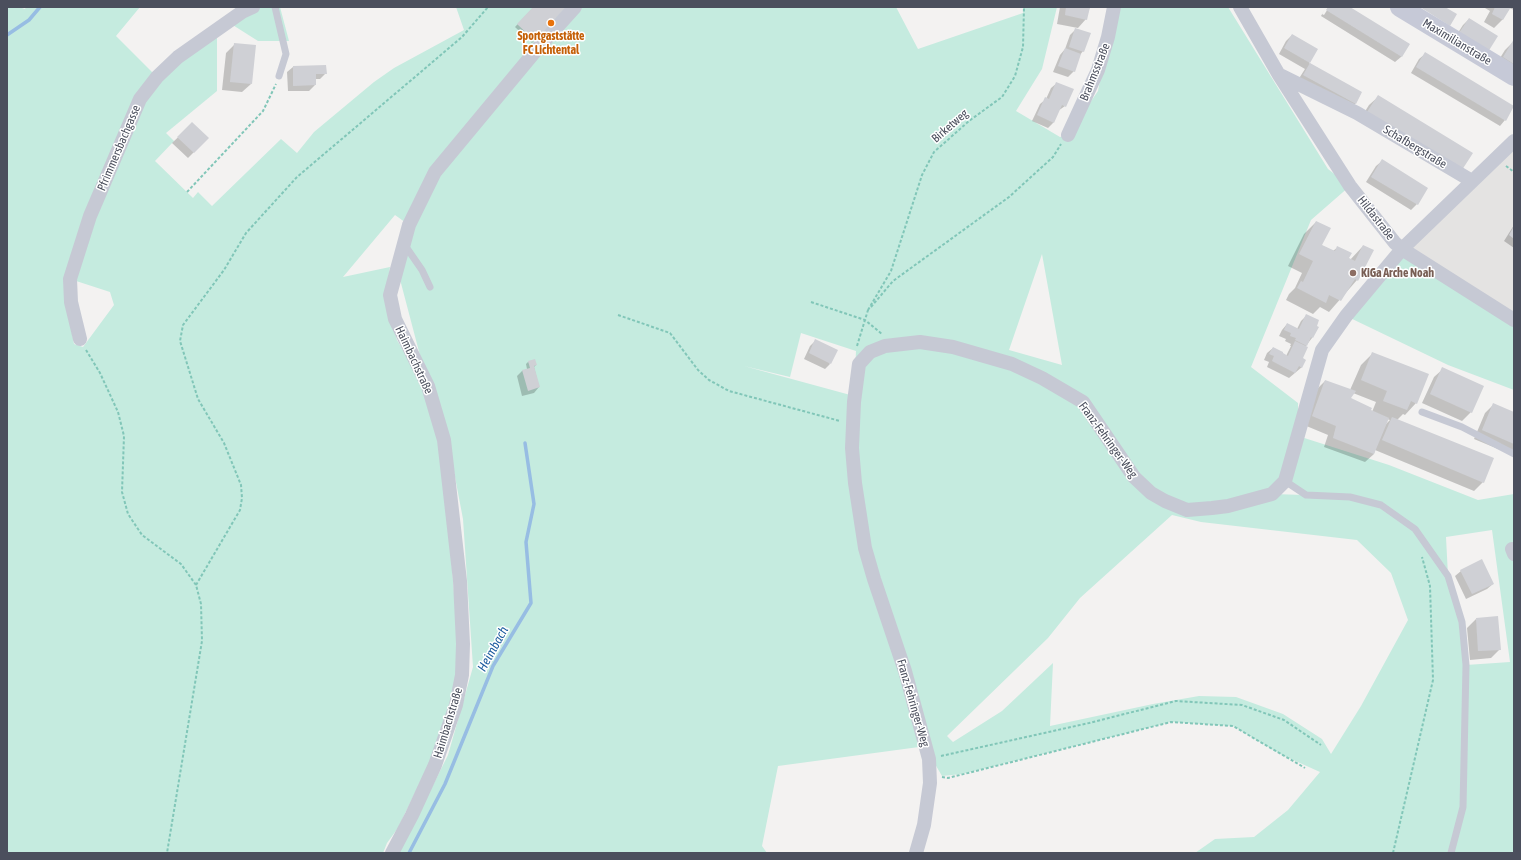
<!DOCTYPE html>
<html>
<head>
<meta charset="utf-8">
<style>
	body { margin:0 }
	#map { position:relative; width:1521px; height:860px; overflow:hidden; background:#f3f2f1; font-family:"Asap Condensed",sans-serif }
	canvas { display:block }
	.frame { position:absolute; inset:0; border:8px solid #4b4f5d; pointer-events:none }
</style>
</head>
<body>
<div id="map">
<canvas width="1521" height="860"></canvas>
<div class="frame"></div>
</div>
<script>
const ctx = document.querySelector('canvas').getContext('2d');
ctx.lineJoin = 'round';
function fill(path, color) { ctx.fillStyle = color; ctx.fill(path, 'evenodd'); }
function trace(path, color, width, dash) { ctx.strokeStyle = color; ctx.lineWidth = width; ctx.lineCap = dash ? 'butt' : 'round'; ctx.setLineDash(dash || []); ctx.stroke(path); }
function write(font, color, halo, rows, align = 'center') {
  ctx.font = font + ' "Asap Condensed",sans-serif'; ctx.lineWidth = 3; ctx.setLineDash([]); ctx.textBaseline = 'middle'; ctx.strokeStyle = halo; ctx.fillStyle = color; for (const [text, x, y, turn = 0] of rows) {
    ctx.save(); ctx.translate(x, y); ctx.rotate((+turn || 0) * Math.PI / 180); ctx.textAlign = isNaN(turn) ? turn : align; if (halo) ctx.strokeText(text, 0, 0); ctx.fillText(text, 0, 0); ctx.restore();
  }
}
fill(new Path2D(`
	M1514 141V320L1402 249Z`), '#e4e3e2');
fill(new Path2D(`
	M7 7H19L25 9 26 7H140L116 36 157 77 217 30V91L166 133 174 141 155 161 193 198 198 192 212 206 281 139 297 153 314 132 374 82 394 68 464 30 456 7H896L918 49 1023 13 1024 7H1057L1042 69 1016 111 1060 137 1068 135 1098 91 1114 7H1228L1328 169 1350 186 1311 220 1251 367 1298 403V436L1389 465 1478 500 1514 494V853H1195L1215 839 1254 837 1288 810 1320 772 1280 754 1233 726 1171 722 962 774 942 776 935 764 855 528 915 720 919 747 778 766 762 846 767 853H399L448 755 473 667 463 519 446 430 422 363 397 268 409 225 395 215 343 277 390 267 385 300 397 340 430 396 442 445 460 667 451 718 398 828 387 843 383 853H7ZM1042 254 1062 365 1009 350ZM70 279 110 292 114 305 83 347 74 344 69 317ZM801 333 856 351 854 396 744 366 790 377ZM1285 481 1305 495 1272 494ZM1172 515 1201 522 1357 540 1391 573 1408 620 1361 706 1331 754 1322 739 1283 714 1236 697 1199 696 1153 704 1050 726 1053 663 1002 711 953 742 947 736 1048 638 1080 598ZM1492 530 1510 662 1466 665 1462 622 1448 576 1446 537Z
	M253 7H280L289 41H258L228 22Z
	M1402 249 1514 320V390L1448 365 1346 316Z`), '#c5ebdf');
fill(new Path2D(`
	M534 7H565L532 43 515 27Z
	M1060 7H1090L1086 19 1078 28 1057 24Z
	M1326 7 1322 14 1324 15 1329 7H1348L1409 44 1401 57 1395 62 1321 16Z
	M1485 7H1514V10L1509 8 1503 19 1494 28 1484 22 1490 11 1485 8Z
	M1469 19 1496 36 1454 39 1463 25Z
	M1076 29 1083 51 1080 55 1074 71 1068 77 1053 72 1060 55 1065 49 1070 35Z
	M1292 35 1316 49 1309 63 1361 93 1355 104 1349 109 1298 80 1305 69 1279 54 1286 41Z
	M1514 41V79L1495 66 1505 50Z
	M235 44 251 84 242 92 222 90 226 53Z
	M1425 54 1505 120 1500 126 1411 73 1419 59Z
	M293 67 326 73 320 79H315V85L309 91H288L287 72Z
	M1057 83 1065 106 1058 111 1053 123 1048 128 1032 121 1040 104 1046 99 1051 88Z
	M1378 97 1471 153 1359 121 1369 105Z
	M192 124 208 138 188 158 172 143Z
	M1382 161 1417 204 1411 210 1366 182 1376 166Z
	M1316 222 1321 245 1333 251 1338 247 1350 260 1363 246 1357 280 1329 312 1320 307 1313 314 1286 300 1289 294 1295 288 1302 273 1288 266 1304 234Z
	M1514 225V248L1504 241Z
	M1307 315 1312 338 1305 347 1301 358 1302 367 1289 378 1267 367 1269 362 1264 360 1267 353 1273 348 1286 356 1291 346H1290L1291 344 1285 341 1286 339 1279 336 1282 330 1287 324 1297 329 1301 321Z
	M816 340 830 364 825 369 804 359 810 346Z
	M1373 353 1416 403 1405 415 1403 414 1397 420 1483 482 1474 491 1375 450 1374 454 1365 462 1324 447 1328 435 1304 425 1316 390 1325 381 1350 390 1361 365ZM1353 393 1376 402 1372 412 1350 398ZM1387 419 1390 420 1385 425Z
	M528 362 536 365 534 367 539 387 534 393 522 396 517 376 522 371 527 369 526 364Z
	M1443 369 1471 412 1462 421 1422 403 1434 377Z
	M1494 404 1514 413V451L1510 454 1474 439 1485 413Z
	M1461 571 1493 584 1487 589 1466 599 1455 576Z
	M1476 619 1500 649 1491 658 1470 660 1467 628Z`), '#0003');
trace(new Path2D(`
	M7 35 29 20 40 7
	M409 853 445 784 493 666 531 603 526 542 534 504 525 443`), '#97bde3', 3.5);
fill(new Path2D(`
	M533 7H566L535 41 517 24Z
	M1066 7H1090L1087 20 1065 15Z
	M1328 7H1350L1410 44 1402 57 1326 10Z
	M1420 7H1445L1457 14 1450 26Z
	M1495 7H1511L1503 20 1492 14Z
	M1469 18 1498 36 1488 52 1459 33Z
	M1075 28 1091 33 1084 52 1069 47Z
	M1292 34 1318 49 1310 63 1284 48Z
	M1514 39V64L1503 57Z
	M234 43 256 45 252 84 230 82Z
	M1065 48 1081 54 1075 72 1058 66Z
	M1425 52 1514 106 1506 121 1416 67Z
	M1310 63 1362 92 1356 104 1303 75Z
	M326 65 327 74H316V85L293 86V66Z
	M1056 82 1074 89 1066 107 1062 105 1054 123 1037 115 1045 97 1049 99Z
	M1378 95 1473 153 1462 170 1367 112Z
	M192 122 209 138 194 153 177 137Z
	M1382 159 1428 188 1418 205 1371 177Z
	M1316 221 1331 228 1322 245 1335 251 1337 246 1352 253 1349 258 1355 261 1363 245 1374 250 1358 281 1355 279 1341 301 1329 295 1326 303 1297 288 1301 281 1303 282 1313 261 1299 254Z
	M1514 226V239L1509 235Z
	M1306 314 1319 320 1317 326 1319 327 1313 338 1311 337 1307 346 1295 340 1296 338 1290 336 1291 333 1284 330 1287 323 1299 329Z
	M815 339 838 350 831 364 809 353Z
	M1295 341 1308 347 1303 358 1306 360 1302 368 1299 366 1295 373 1272 361 1274 356 1269 354 1273 347 1283 352V353L1288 356Z
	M1372 352 1429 374 1417 404 1411 401 1407 410 1383 401 1387 391 1361 380Z
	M535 359 537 365 534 366 540 387 528 391 522 370 530 368 528 361Z
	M1442 367 1484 386 1472 413 1430 394Z
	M1325 380 1356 391 1351 398 1372 408 1371 410 1389 418 1374 454 1333 438 1336 426 1312 416Z
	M1493 403 1514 412V444L1482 430Z
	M1392 417 1494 458 1484 483 1382 440Z
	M1482 559 1494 584 1472 594 1460 570Z
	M1498 616 1501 650 1478 651 1476 618Z`), '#cfd0d5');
trace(new Path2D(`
	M1506 166 1514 172
	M187 192 263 111 276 84
	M811 302 865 320 882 334
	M871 307 893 281 1009 197 1053 157 1061 144
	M868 310 891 271 922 175 934 152 969 121 1002 97 1015 76 1023 47 1024 7
	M618 315 670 333 698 370 709 380 729 391 840 421
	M857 346 868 310
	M86 350 100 373 118 412 124 436 122 492 128 514 142 535 181 564 196 585 201 604 202 641 167 853
	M196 585 240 510 242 498 241 485 224 443 198 399 180 341 183 325 224 270 246 233 297 177 462 37 488 7
	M941 756 1089 723 1176 701 1242 705 1284 720 1321 745
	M942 777 948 778 1171 722 1233 726 1305 768
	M1393 853 1433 680 1430 586 1422 557`), '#81c6b8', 2, [3, 2]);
trace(new Path2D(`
	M275 7 286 54 279 76
	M404 244 422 270 430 287
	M1422 412 1462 427 1514 454
	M1285 481 1306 495 1350 497 1381 505 1415 529 1448 576 1462 622 1466 665 1463 807 1451 853`), '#c6c9d4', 7);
trace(new Path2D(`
	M1240 7 1279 75 1350 186 1395 243 1402 249 1514 320
	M1280 75 1357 113 1472 181
	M1068 135 1098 70 1108 37 1114 7
	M80 339 71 302 70 279 90 216 140 99 157 77 178 57 242 12 253 7
	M1512 549 1514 554
	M392 853 412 815 435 765 456 705 462 675 463 644 460 581 444 440 428 386 395 319 390 295 409 225 435 172 538 48 575 7
	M916 853 924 825 930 783 929 759 905 671 874 579 865 548 855 483 852 448 854 402 859 364 870 352 885 346 920 342 953 347 1012 364 1042 378 1083 402 1134 477 1151 493 1165 501 1187 510 1212 508 1228 506 1272 494 1285 481 1322 350 1346 316 1402 249 1514 141`), '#c6c9d4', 14);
trace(new Path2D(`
	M1400 7 1514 76`), '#c6c9d7', 20);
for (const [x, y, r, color] of [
	[551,23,4,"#e8710a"],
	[1353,273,4,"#8d6e63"]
]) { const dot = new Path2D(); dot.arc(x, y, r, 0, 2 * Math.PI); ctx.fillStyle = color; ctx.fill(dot); trace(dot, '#fff', 1.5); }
write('bold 12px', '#c56008', '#fff', [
	["Sportgaststätte",551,36],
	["FC Lichtental",551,50]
]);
write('12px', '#4b4f5d', '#fff', [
	["Maximilianstraße",1457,42,31],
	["Brahmsstraße",1095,72,-68],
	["Birketweg",950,126,-41],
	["Schafbergstraße",1415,147,31],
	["Pfrimmersbachgasse",119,148,-67],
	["Hildastraße",1376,218,52],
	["Haimbachstraße",414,360,65],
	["Franz-Fehringer-Weg",1108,440,54],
	["Franz-Fehringer-Weg",913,703,74],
	["Haimbachstraße",448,723,-73]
]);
write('bold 12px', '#785e54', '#fff', [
	["KiGa Arche Noah",1361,273]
], 'left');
write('italic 13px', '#1c5c9e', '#fff', [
	["Heimbach",493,649,-61]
]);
</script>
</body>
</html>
